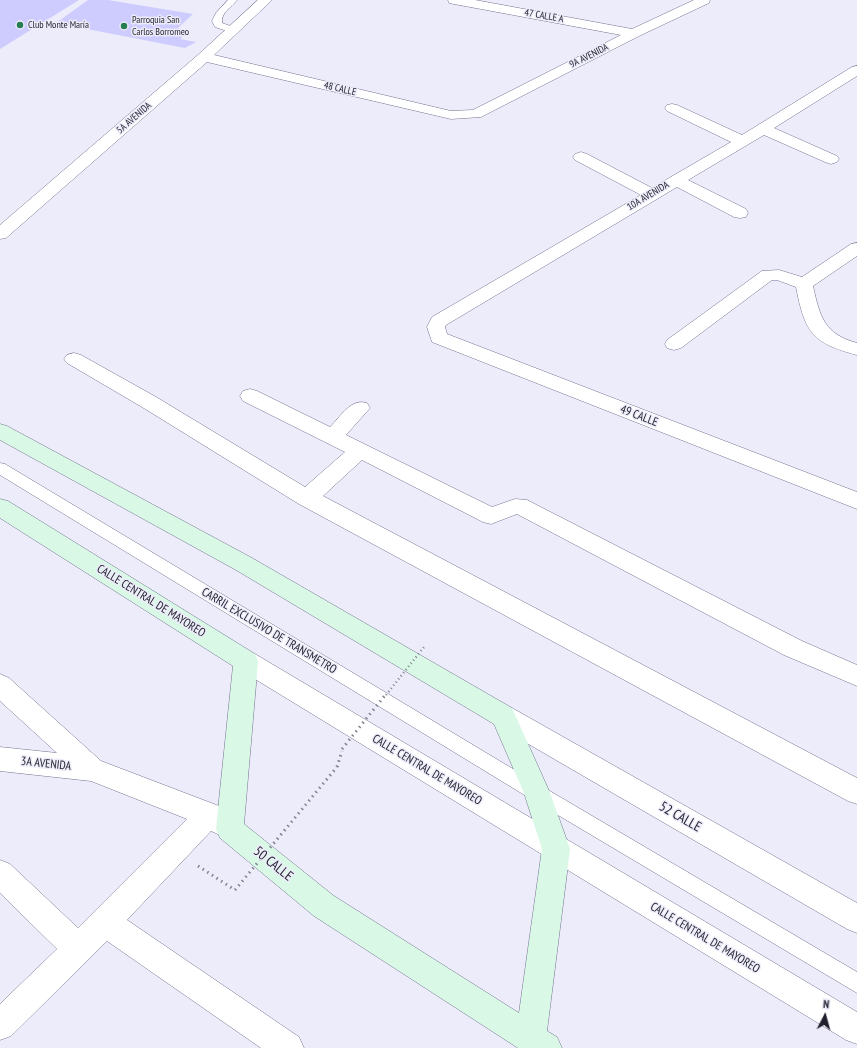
<!DOCTYPE html>
<html>
<head>
<meta charset="utf-8">
<style>
	body { margin:0 }
	#map { position:relative; width:857px; height:1048px; overflow:hidden; background:#edecfa; font-family:"PT Sans Narrow",sans-serif }
	canvas { display:block }
	.north { position:absolute; left:805px; top:996px; width:40px; height:40px; -webkit-text-stroke:3px #edecfa; paint-order:stroke; rotate:6deg; font-size:11px; font-weight:700; line-height:16px; text-align:center; color:#201f2b }
	.north::after { content:''; display:block; margin:auto; width:14px; height:18px; background:#201f2b; clip-path:polygon(50% 0,100% 100%,50% 72%,0 100%) }
</style>
</head>
<body>
<div id="map">
<canvas width="857" height="1048"></canvas>
<div class="north">N</div>
</div>
<script>
const ctx = document.querySelector('canvas').getContext('2d');
ctx.lineJoin = 'round';
function fill(path, color) { ctx.fillStyle = color; ctx.fill(path, 'evenodd'); }
function trace(path, color, width, dash) { ctx.strokeStyle = color; ctx.lineWidth = width; ctx.lineCap = dash ? 'butt' : 'round'; ctx.setLineDash(dash || []); ctx.stroke(path); }
function write(font, color, halo, rows, align = 'center') {
  ctx.font = font + ' "PT Sans Narrow",sans-serif'; ctx.lineWidth = 3; ctx.setLineDash([]); ctx.textBaseline = 'middle'; ctx.strokeStyle = halo; ctx.fillStyle = color; for (const [text, x, y, turn = 0] of rows) {
    ctx.save(); ctx.translate(x, y); ctx.rotate((+turn || 0) * Math.PI / 180); ctx.textAlign = isNaN(turn) ? turn : align; if (halo) ctx.strokeText(text, 0, 0); ctx.fillText(text, 0, 0); ctx.restore();
  }
}
fill(new Path2D(`
	M0 0H79L0 49Z
	M88 0H108L193 14 178 28 188 32 180 39 196 42 185 48 56 23Z`), '#cecbfe');
const lane = new Path2D(`
	M228 0H237C231 8 221 12 222 23L236 28 238 30 236 32 233 33 215 27 212 21 216 13Z
	M0 463 5 464 543 787 857 972V993L531 799 0 475Z`);
const street = new Path2D(`
	M258 0H272L214 55 451 111 473 110 621 35 454 4 449 3 448 0H475L632 29 694 0H710L709 3 639 36 481 117 451 119 207 62 6 238 0 239V225L199 54Z
	M857 66V76L774 128 837 156 839 159 837 162 831 164 825 162 764 135 688 180 746 209 748 213 746 217 740 218 734 217 677 187 446 325 445 327 447 334 857 492V509L432 342 427 327 432 317 641 195 575 160 573 157 575 154 581 152 587 154 652 188 731 142 667 111 665 108 667 105 672 104 677 105 742 135 852 67Z
	M857 243V256L813 286C820 317 824 334 857 343V355C812 343 805 333 796 287L777 280H772L681 348 674 350 667 348 665 344 667 340 762 271 779 270 802 277 851 244Z
	M74 353 81 355 156 397 305 487 345 452 243 401 240 396 243 391 250 389 257 391 330 427C341 416 351 398 367 403L370 408 346 435 492 507 515 499 527 500 802 641 857 665V686L784 655 517 514 491 524 483 522 362 460 323 496 857 778V804L848 801 299 504 142 407 67 363 64 359 67 355Z
	M246 651 255 654 857 1012V1044L846 1040 237 668 234 661 237 654Z
	M0 674 9 678 101 761 219 806 230 813 234 822 230 831 220 835 211 831 127 920 299 1037 304 1048H261L107 941 11 1036 0 1040V1004L57 949 0 893V860L10 864 78 928 187 819 91 781 0 771V747L57 753 0 701Z
	M503 705 512 708 857 903V933L847 929 494 724 490 716 494 708Z`);
const secondary = new Path2D(`
	M0 424 7 426 252 558 512 708 550 793 570 849 547 1031 557 1037 562 1048H518L314 916 220 838 216 829 233 666 0 518V499L8 501 255 654 258 661 244 824 334 896 519 1013 542 849 524 793 494 724 236 570 0 440Z`);
trace(lane, '#737290', 1);
trace(street, '#737290', 1);
trace(secondary, '#737290', 1);
trace(new Path2D(`
	M337 767 342 751
	M198 866 235 890`), '#848390', 3, [1.5, 4]);
fill(lane, '#fff');
fill(street, '#fff');
fill(secondary, '#d9f8e6');
trace(new Path2D(`
	M386 695 424 647`), '#848390', 2.5, [1, 3]);
trace(new Path2D(`
	M342 749 386 694
	M235 890 337 767`), '#848390', 3, [1.5, 4]);
for (const [x, y, r, color] of [
	[20,25,4,"#277e52"],
	[124,26,4,"#277e52"]
]) { const dot = new Path2D(); dot.arc(x, y, r, 0, 2 * Math.PI); ctx.fillStyle = color; ctx.fill(dot); trace(dot, '#edecfa', 1.5); }
write('10px', '#201f2b', '#edecfa', [
	["47 CALLE A",544,16,10],
	["9A AVENIDA",589,56,-27],
	["48 CALLE",340,89,13],
	["5A AVENIDA",134,118,-41],
	["10A AVENIDA",648,196,-31]
]);
write('10px', '#201f2b', '#edecfa', [
	["Parroquia San",132,20],
	["Carlos Borromeo",132,32],
	["Club Monte María",28,25]
], 'left');
write('12px', '#201f2b', '#edecfa', [
	["49 CALLE",639,416,21],
	["CALLE CENTRAL DE MAYOREO",151,601,32],
	["CARRIL EXCLUSIVO DE TRANSMETRO",269,631,31],
	["3A AVENIDA",46,764,6],
	["CALLE CENTRAL DE MAYOREO",427,770,31],
	["CALLE CENTRAL DE MAYOREO",705,938,31]
]);
write('14px', '#201f2b', '#edecfa', [
	["52 CALLE",680,817,30],
	["50 CALLE",273,864,39]
]);
</script>
</body>
</html>
